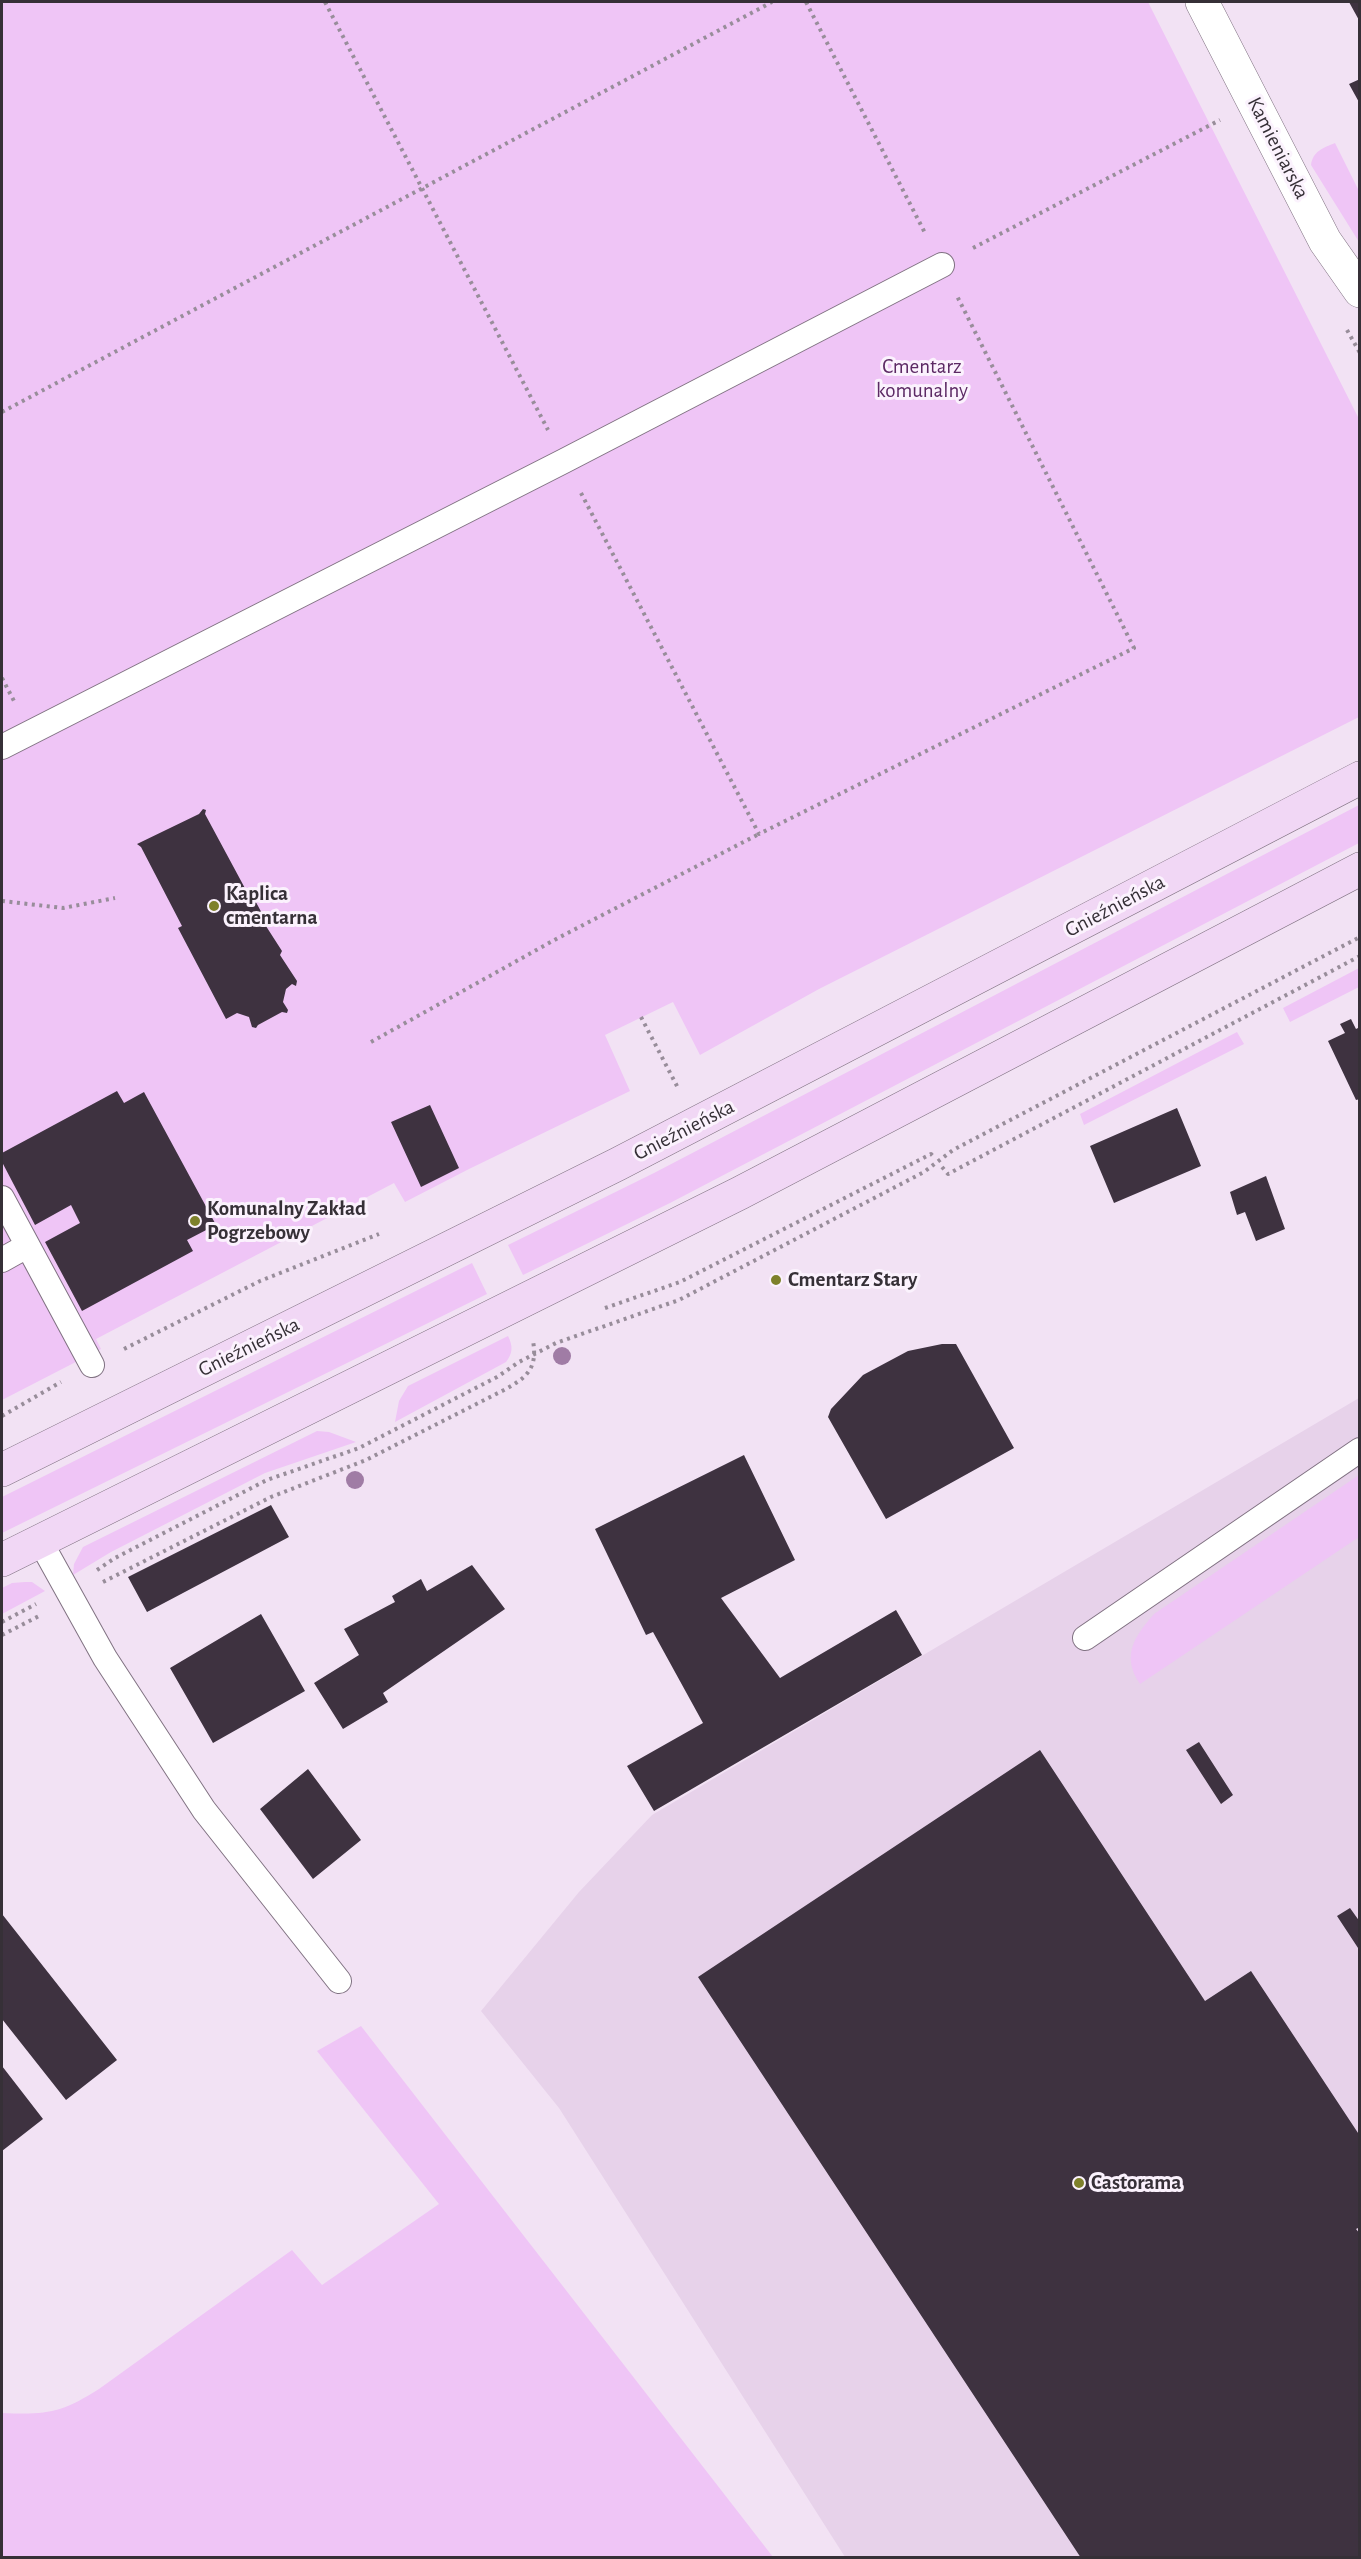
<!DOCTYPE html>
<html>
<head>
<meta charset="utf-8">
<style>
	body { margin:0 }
	#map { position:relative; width:1361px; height:2559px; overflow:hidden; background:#f2e2f4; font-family:"Alegreya Sans",sans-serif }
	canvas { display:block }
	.frame { position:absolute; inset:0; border:3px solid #363037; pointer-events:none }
</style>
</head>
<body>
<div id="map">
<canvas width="1361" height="2559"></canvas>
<div class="frame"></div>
</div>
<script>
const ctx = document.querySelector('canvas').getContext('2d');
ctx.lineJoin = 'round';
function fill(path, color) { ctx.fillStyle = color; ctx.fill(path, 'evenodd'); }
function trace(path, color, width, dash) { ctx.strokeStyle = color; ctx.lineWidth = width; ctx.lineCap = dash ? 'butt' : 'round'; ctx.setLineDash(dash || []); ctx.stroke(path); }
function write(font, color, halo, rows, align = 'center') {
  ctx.font = font + ' "Alegreya Sans",sans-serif'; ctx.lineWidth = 6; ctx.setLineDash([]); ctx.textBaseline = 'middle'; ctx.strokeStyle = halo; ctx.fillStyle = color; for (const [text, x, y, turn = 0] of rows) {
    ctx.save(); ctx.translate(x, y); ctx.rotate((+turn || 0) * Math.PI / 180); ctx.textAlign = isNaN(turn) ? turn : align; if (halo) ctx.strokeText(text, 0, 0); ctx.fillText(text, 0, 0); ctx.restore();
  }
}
fill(new Path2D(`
	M1359 1398V2557H845L559 2108 481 2011 579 1892 652 1815Z`), '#e7d2ea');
fill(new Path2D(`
	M2 2H1148L1359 419V717L819 989 700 1055 673 1002 605 1035 630 1091 469 1169 405 1202 394 1183 96 1339 101 1349 2 1400Z
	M1335 143 1359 191V242L1311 165C1313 151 1323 148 1335 143Z
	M1359 805V843L670 1203 523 1275 508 1245 654 1173Z
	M1359 968V987L1290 1022 1283 1008Z
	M1237 1032 1244 1044 1084 1125 1080 1114Z
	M472 1263 487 1294 2 1533V1497Z
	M508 1336C513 1346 513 1353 506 1362L395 1422 399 1401 408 1386Z
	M317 1431 329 1432 356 1442 265 1473 111 1552 73 1575 74 1564 83 1547Z
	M1359 1475V1537L1140 1684C1121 1656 1134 1637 1154 1614Z
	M25 1582H32L45 1591 2 1614V1588L12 1583Z
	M361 2026 773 2557H2V2413C47 2415 61 2413 99 2389L292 2250 322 2285 439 2204 317 2051Z`), '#efc5f6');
fill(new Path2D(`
	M1349 2H1360V22Z
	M1360 79V104L1349 84Z
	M203 809 206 810 205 814 247 892 250 891 265 919 264 923 282 951 280 955 297 981 296 986 292 984 286 989 283 1002 288 1010 287 1013 282 1012 258 1025 256 1028 252 1027 249 1017 237 1013 226 1019 178 928 182 926 141 847 137 844 199 814Z
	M1351 1019 1356 1029 1360 1027V1099L1356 1100 1328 1041 1345 1033 1340 1024Z
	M117 1091 124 1103 144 1092 222 1236 218 1238 212 1227 187 1240 193 1251 82 1311 45 1242 80 1223 71 1205 35 1225 2 1162V1153Z
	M430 1105 459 1168 421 1187 391 1122Z
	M1177 1108 1201 1166 1114 1203 1090 1146Z
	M1266 1176 1285 1229 1256 1241 1245 1212 1237 1215 1230 1192Z
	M942 1344H956L1014 1448 886 1519 828 1417 831 1409 863 1375 908 1351Z
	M744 1455 795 1560 721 1598 780 1678 896 1610 922 1655 654 1811 627 1766 703 1723 653 1632 646 1635 595 1529Z
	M271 1505 289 1537 147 1612 128 1577Z
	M472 1565 505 1609 383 1693 388 1702 343 1729 314 1683 359 1655 344 1629 395 1602 392 1596 421 1579 427 1591Z
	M261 1614 305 1691 213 1743 170 1668Z
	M1199 1742 1233 1795 1221 1804 1186 1750Z
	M1040 1750 1205 2001 1251 1971 1360 2136V2227L1356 2229 1360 2234V2558H1081L698 1977Z
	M308 1769 361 1840 313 1879 260 1809Z
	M1350 1908 1360 1922V1951L1337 1916Z
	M2 1914 117 2060 66 2100 2 2019Z
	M2 2066 43 2119 2 2151Z`), '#3e3240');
const lane = new Path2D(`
	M2 747 564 461 942 265
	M2 1198 92 1365
	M2 1260 27 1246
	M40 1541 105 1658 204 1810 339 1981
	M1085 1638 1360 1450`);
const street = new Path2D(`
	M1202 2 1325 241 1360 291`);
const secondary = new Path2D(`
	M2 1470 618 1164 1360 778
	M2 1560 740 1193 1360 869`);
trace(lane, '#807282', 26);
trace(street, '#807282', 34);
trace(secondary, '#807282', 34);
trace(new Path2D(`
	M325 2 548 430
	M806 2 925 233
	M973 248 1220 120
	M1347 330 1360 353
	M2 412 772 2
	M581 493 759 834 1134 648 957 296
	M2 678 14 701
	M2 901 63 908 115 898
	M641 1017 678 1088
	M371 1042 558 938 759 834
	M942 1167 948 1174 1360 956
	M605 1308 680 1282 931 1154 934 1157
	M124 1349 260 1281 379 1234
	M2 1416 61 1382
	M97 1570 115 1558 267 1480 359 1448 497 1377 519 1362 556 1343 679 1300 924 1172 953 1150 1360 937
	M103 1582 271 1497 366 1460 504 1390C526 1378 538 1369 533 1341
	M2 1622 36 1604
	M2 1635 41 1615`), '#988d9a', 4, [3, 4.5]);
trace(lane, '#fff', 24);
trace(street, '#fff', 33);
trace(secondary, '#f1d7f5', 33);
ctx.fillStyle = '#a07ca5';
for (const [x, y] of [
	[562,1356],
	[355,1480]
]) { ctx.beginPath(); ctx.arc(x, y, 9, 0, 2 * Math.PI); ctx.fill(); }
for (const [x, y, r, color] of [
	[214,906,6,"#7e812b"],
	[195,1221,6,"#7e812b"],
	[776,1280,6,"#7e812b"],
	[1079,2183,6,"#7e812b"]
]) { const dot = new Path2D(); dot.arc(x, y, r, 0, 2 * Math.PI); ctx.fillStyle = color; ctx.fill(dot); trace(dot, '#fbf2fd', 2); }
write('21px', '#363037', '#fbf2fd', [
	["Kamieniarska",1278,148,63],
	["Gnieźnieńska",1115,906,-28],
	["Gnieźnieńska",684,1130,-27],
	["Gnieźnieńska",249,1347,-26]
]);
write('21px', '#5c2964', '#fbf2fd', [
	["Cmentarz",922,367],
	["komunalny",922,391]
]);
write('bold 21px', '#363037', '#fbf2fd', [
	["Kaplica",226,894],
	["cmentarna",226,918],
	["Komunalny Zakład",207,1209],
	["Pogrzebowy",207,1233],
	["Cmentarz Stary",788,1280],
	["Castorama",1091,2183]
], 'left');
</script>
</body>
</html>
